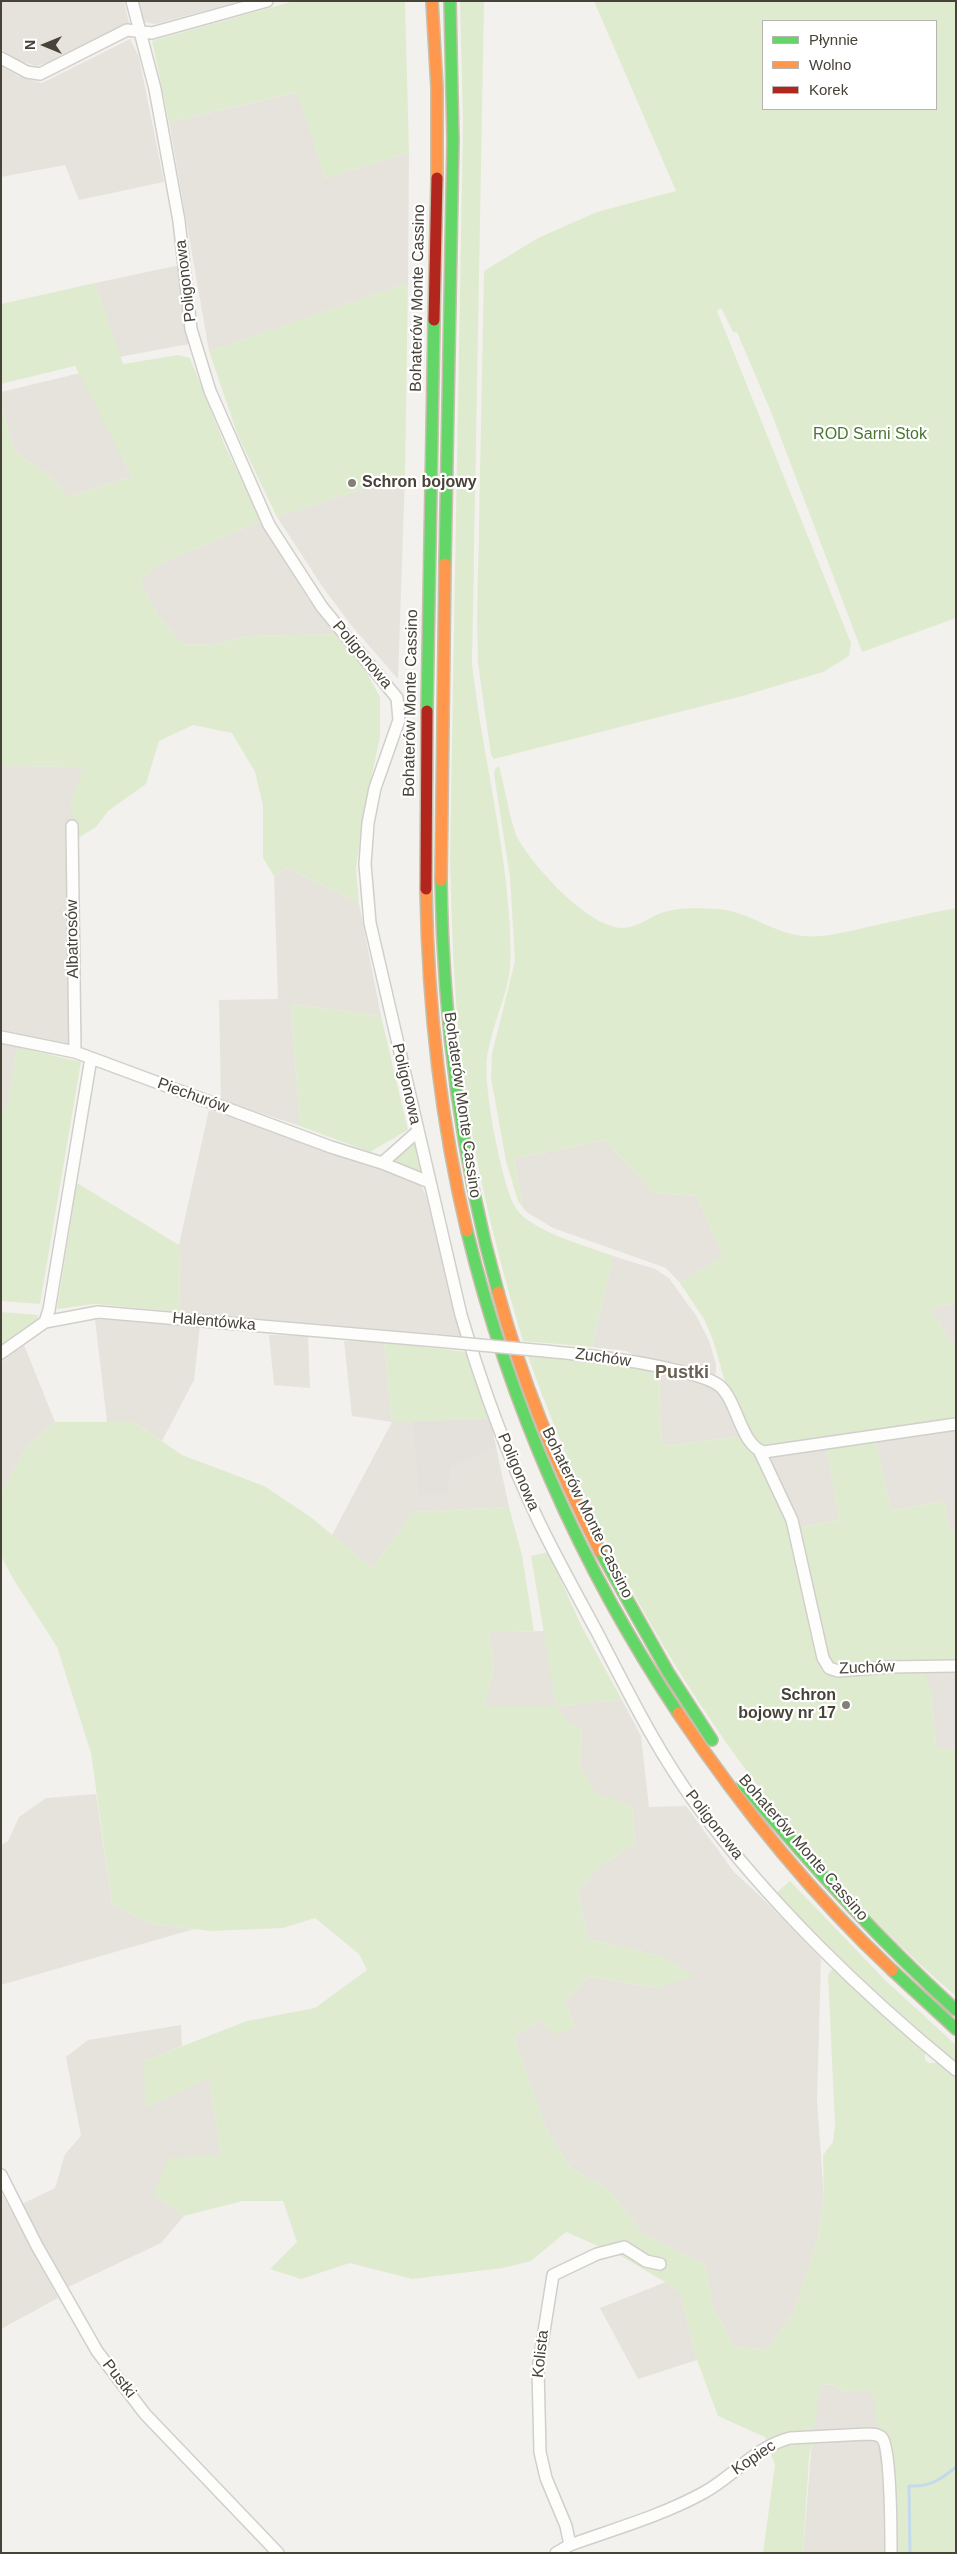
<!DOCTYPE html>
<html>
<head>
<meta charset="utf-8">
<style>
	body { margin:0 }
	#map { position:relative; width:957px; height:2554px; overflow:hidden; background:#f3f1ed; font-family:Helvetica,sans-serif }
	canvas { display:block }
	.frame { position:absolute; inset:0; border:2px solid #484339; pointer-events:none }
	.legend { position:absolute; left:762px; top:20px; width:175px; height:90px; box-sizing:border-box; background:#fff; border:1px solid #b6b4b0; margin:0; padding:6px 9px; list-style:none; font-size:15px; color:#484339 }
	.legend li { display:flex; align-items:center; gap:10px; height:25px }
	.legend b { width:25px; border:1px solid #b6b4b0 }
	.north { position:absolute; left:20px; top:20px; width:50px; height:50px; -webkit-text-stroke:4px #fff; paint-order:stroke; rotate:270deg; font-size:14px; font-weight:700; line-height:20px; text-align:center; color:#484339 }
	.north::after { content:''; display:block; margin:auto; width:18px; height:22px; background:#484339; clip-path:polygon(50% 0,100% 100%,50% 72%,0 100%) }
</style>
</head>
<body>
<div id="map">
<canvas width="957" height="2554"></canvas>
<div class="frame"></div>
<ul class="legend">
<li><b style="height:6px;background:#63d668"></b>Płynnie</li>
<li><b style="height:6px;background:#ff974d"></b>Wolno</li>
<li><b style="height:6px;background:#b3261e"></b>Korek</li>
</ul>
<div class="north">N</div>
</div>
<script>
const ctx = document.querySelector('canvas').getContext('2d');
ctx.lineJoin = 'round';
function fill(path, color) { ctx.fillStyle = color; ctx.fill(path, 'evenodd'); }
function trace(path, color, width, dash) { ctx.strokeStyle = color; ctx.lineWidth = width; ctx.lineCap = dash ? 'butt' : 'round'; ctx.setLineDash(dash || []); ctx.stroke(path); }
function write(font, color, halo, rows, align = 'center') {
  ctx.font = font + ' Helvetica,sans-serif'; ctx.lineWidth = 4.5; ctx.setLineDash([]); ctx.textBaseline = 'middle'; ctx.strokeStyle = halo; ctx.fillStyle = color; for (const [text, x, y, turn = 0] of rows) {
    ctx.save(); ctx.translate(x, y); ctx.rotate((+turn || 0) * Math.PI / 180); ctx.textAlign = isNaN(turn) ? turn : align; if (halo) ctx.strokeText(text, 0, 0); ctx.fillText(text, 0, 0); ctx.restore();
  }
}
fill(new Path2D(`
	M1 1H124L129 23 47 63 36 66 20 61 1 49Z
	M138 1H241L156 24 144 22Z
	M130 39 139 57 164 182 79 200 65 165 1 177V66L18 76 42 83Z
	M298 92 325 178 409 153 408 283 209 351 169 122Z
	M180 265 189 344 119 357 95 283Z
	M80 373 132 477 68 497 49 475 15 452 1 406V392Z
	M405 475 398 679 351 625 322 586 277 517Z
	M262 521 308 599 337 634 248 636 212 645 182 644 157 614 140 581 159 564Z
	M1 766 84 767 71 804 77 826H65L71 1045 1 1031Z
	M287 868 359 903 381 1016 291 1004 300 1126 221 1100 219 1000 278 999 274 876Z
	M1 1044 17 1047 7 1110 1 1109Z
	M209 1110 407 1176 421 1185 426 1196 461 1336 180 1312 179 1245Z
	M605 1140 654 1193 697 1196 723 1256 680 1283 666 1268 553 1228 528 1213 523 1208 514 1159Z
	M613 1256 655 1269 669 1278 697 1317 709 1341 716 1364V1373L713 1377 631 1357 632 1354 626 1351 592 1347Z
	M956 1303V1349L930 1309Z
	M95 1319 200 1326 194 1380 162 1441 134 1422H107Z
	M269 1335 308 1336 310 1388 274 1385Z
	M344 1341 384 1342 392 1421 490 1419 509 1507 413 1512 372 1568 332 1535 392 1422 352 1416Z
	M24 1345 55 1422 26 1448 1 1494V1362Z
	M660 1370 714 1387 719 1391 745 1436 663 1446 659 1415Z
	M956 1427V1531L950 1532 944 1501 891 1511 875 1438Z
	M826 1446 840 1520 797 1528 767 1458 770 1455Z
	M545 1631 556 1706 622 1700 641 1736 649 1807 686 1806 734 1872 758 1894 821 1959 817 2101 824 2198 818 2238 793 2314 767 2349 735 2347 713 2307 705 2265 643 2234 610 2191 571 2168 547 2131 514 2037 539 2020 575 2027 565 2001 589 1976 656 1988 661 1956 588 1939 578 1891 598 1868 635 1843 632 1807 596 1794 580 1766 582 1728 567 1722 484 1706 494 1667 488 1632Z
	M956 1664V1750L936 1749 932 1697 921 1669Z
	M96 1794 112 1904 151 1924 194 1929 1 1985V1845L8 1841 19 1817 46 1798Z
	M181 2025 182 2046 144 2061 185 2088 209 2078 221 2155 154 2194 184 2216 161 2243 66 2288 22 2204 55 2188 65 2154 81 2136 66 2057 88 2040Z
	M1 2192 58 2298 1 2329Z
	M666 2282 680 2291 697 2360 638 2379 600 2308Z
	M820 2384 834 2385 843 2392 873 2390 880 2433 813 2432Z
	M877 2437 883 2445 887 2553H803L812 2440Z`), '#e6e3dc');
fill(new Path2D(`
	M490 1419 496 1447 450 1467 447 1495H419L413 1421Z`), '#e4e1dd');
fill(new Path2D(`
	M294 1H405L409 153 325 178 297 92 169 122 152 41Z
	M460 1H484L472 663C482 752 505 839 510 928 510 946 512 964 508 981 502 1007 491 1031 487 1057 483 1086 501 1179 514 1205 526 1230 587 1246 613 1256L592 1347 523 1341C504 1277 487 1214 475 1149 456 1052 452 953 450 854L463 122Z
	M594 1H956V618L862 652 771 412 737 332H733L721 308 717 311 851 643 849 656 823 672 746 695 494 759 491 755 478 663 477 625 484 271 538 238 597 212 676 191ZM763 21H936V109H763Z
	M95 283 123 364 178 355 190 358 226 448 262 521 159 564 140 581 157 614 182 644 212 645 248 636 337 634 358 657 380 697V737L363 817 356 868 359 903 287 868 274 876 263 858V806L255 772 232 733 193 725 159 741 146 784 108 811 96 827 78 838 71 804 83 767 1 766V406L15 452 49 475 68 497 132 477 75 366 1 384V304Z
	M408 283 405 475 277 517 238 436 209 351Z
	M499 766C504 783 511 826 518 839 535 868 588 927 622 928 637 928 648 918 661 913 679 907 699 908 717 909 749 911 772 933 803 936 821 938 842 933 859 929 892 922 923 914 956 908V1303L930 1309 956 1349V1422L771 1449 756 1444 726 1385 713 1340 704 1319 680 1283 723 1256 697 1196 654 1193 605 1140 514 1159 523 1208 518 1201 506 1161 491 1078 492 1054 515 961 510 877 494 774 495 769Z
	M291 1004 381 1016 408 1130 370 1152 300 1126Z
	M17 1047 81 1062 40 1304 1 1301V1109H7Z
	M412 1143 415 1144 421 1172 396 1162 395 1159Z
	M77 1183 179 1245 180 1312 95 1304 57 1309Z
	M1 1312 38 1315 37 1322 1 1347Z
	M384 1342 466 1352 490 1419 392 1422Z
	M528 1356 600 1360 660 1370 659 1415 663 1446 745 1436 786 1508 824 1665 921 1669V1674L926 1675 932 1697 936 1748 956 1750V1996C760 1830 613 1598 528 1356Z
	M55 1422H134L182 1455 264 1486 312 1518 372 1568 413 1512 509 1507 522 1555 534 1631 488 1633 494 1667 484 1706H556L531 1556 548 1552 581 1625 622 1700 557 1706 567 1722 582 1727 580 1766 596 1793 632 1807 635 1843 598 1868 578 1891 588 1939 661 1956 694 1976 656 1988 589 1976 565 2001 575 2027 556 2035 539 2020 514 2037 547 2131 571 2168 610 2191 643 2234 705 2265 713 2307 735 2347 767 2349 793 2314 818 2238 824 2198 823 2155 833 2142 835 2125 828 1975 832 1969 837 1971 925 2052V2060L929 2063H939L956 2075V2553H893L873 2391 843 2392 834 2385 821 2384 809 2459 803 2553H763L775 2465 765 2437 718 2416 697 2360 680 2291 621 2256 566 2232 531 2261 503 2268 412 2279 350 2263 301 2279 270 2269 297 2242 283 2201H242L184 2216 154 2194 169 2158 221 2155 209 2078 145 2108 144 2061 247 2021 315 2008 367 1970 359 1954 315 1918 283 1928 211 1931 151 1924 112 1904 91 1753 57 1647 14 1580 1 1556V1494L26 1448Z
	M875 1438 891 1511 944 1501 950 1532 956 1531V1664L842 1669 828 1664 797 1528 840 1520 826 1446Z
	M790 1881 886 1981 956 2045V2064L853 1974 776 1893Z`), '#dfebcf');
trace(new Path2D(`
	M910 2553 909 2486C930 2487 940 2480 956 2467`), '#c2daec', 3);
const street = new Path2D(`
	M132 1 155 89 179 221 191 329 210 391 269 525 322 607 397 698 399 720 375 788 368 823 365 864 370 923 461 1315C482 1386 507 1455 539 1522 557 1559 577 1595 597 1632 628 1692 658 1753 698 1807 769 1903 864 1995 956 2070
	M1 58 27 72 40 74 127 30 152 33 267 1
	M72 826 75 1052
	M1 1037 75 1052 331 1147 382 1163 429 1182
	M382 1163 417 1132
	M45 1322 49 1310 91 1058
	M545 1351C586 1355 626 1359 666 1368 682 1372 702 1375 717 1384 737 1396 740 1446 764 1452L956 1424
	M1 1353 45 1322 98 1312 437 1341
	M759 1450 792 1520 823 1658 829 1668 838 1671 888 1667 956 1666
	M1 2175 37 2246 97 2351 145 2414 278 2553
	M570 2545 566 2526 546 2478 540 2452 538 2369 553 2275 597 2254 624 2247 646 2261 660 2264
	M556 2553 570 2545C614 2529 661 2516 703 2493 733 2477 755 2447 790 2438L867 2434C872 2434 878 2434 882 2438 891 2447 891 2535 891 2553`);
const fast = new Path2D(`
	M445 564 453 141 450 1
	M427 711 434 320
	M441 880C443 1022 460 1155 498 1292
	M467 1231C509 1403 580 1566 678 1713
	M600 1551 668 1672 712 1740
	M743 1784C810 1864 879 1940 956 2010
	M892 1970 956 2029`);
const slow = new Path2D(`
	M432 1 437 88V178
	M441 880 445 564
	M426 889C428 1005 440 1119 467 1231
	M498 1292C522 1381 558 1469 600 1551
	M678 1713C741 1807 810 1893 892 1970`);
const jam = new Path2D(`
	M434 320 437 178
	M426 889 427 711`);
trace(street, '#d1cfcb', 14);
trace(fast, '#c8beaa', 14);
trace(slow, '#c8beaa', 14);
trace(jam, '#c8beaa', 14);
trace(street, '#fdfdfc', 11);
trace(fast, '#63d668', 11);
trace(slow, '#ff974d', 11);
trace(jam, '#b3261e', 11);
const streetBridge = new Path2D(`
	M437 1341 545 1351`);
trace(streetBridge, '#d1cfcb', 14, []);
trace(streetBridge, '#fdfdfc', 11);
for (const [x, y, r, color] of [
	[352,483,5,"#848078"],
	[846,1705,5,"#848078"]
]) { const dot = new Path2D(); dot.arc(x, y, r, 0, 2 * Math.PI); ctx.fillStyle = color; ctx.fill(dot); trace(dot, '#fff', 2); }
write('16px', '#484339', '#fff', [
	["Poligonowa",186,281,-97],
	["Bohaterów Monte Cassino",418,298,-89],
	["Poligonowa",362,655,50],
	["Bohaterów Monte Cassino",411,703,-89],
	["Albatrosów",73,939,-91],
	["Poligonowa",406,1084,77],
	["Piechurów",193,1096,20],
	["Bohaterów Monte Cassino",462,1105,82],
	["Halentówka",214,1322,5],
	["Zuchów",603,1358,8],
	["Poligonowa",518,1472,67],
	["Bohaterów Monte Cassino",587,1513,64],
	["Zuchów",867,1668,-2],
	["Poligonowa",714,1825,52],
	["Bohaterów Monte Cassino",803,1848,49],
	["Kolista",541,2354,-84],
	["Pustki",119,2379,52],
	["Kopiec",754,2458,-34]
]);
write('16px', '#487730', '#fff', [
	["ROD Sarni Stok",870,435]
]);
write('bold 16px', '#484339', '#fff', [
	["Schron bojowy",362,483],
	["Schron",836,1696,"right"],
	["bojowy nr 17",836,1714,"right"]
], 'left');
write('bold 18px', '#6b6151', '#fff', [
	["Pustki",682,1373]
]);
</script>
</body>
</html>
